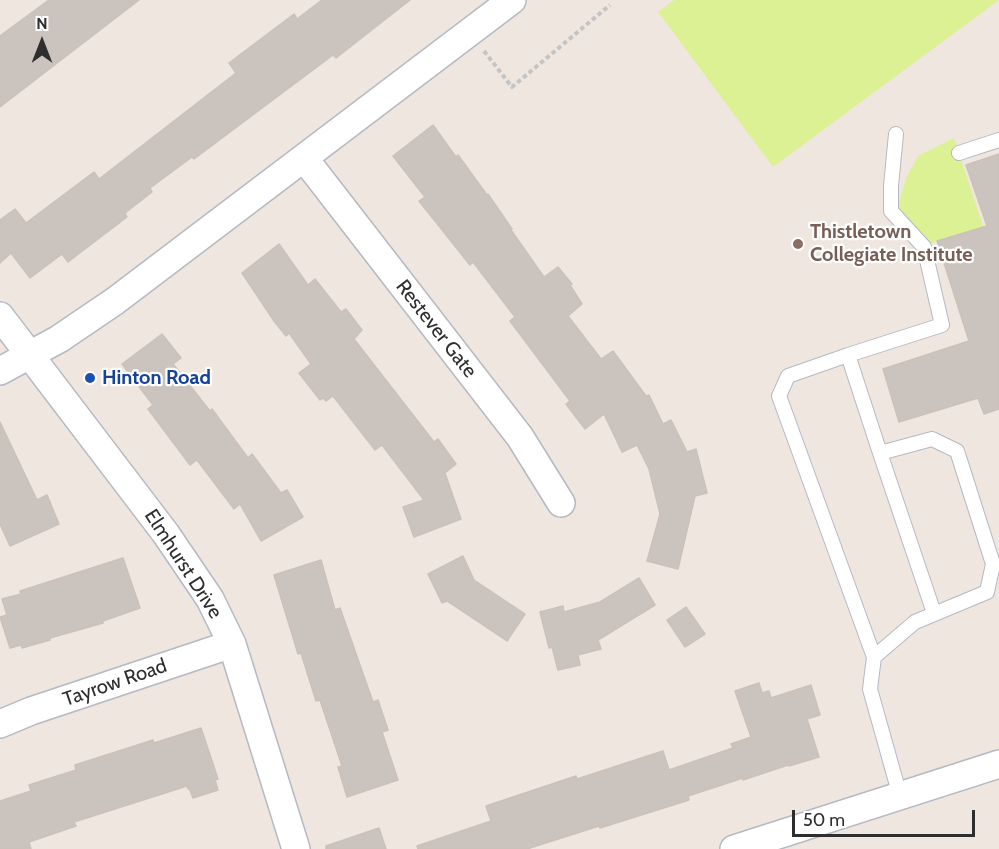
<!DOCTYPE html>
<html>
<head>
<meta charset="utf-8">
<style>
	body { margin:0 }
	#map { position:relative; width:999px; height:849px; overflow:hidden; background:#f0e6e0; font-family:Cabin,sans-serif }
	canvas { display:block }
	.north { position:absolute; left:12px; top:12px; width:60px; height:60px; -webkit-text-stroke:4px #fff; paint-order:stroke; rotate:0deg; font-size:16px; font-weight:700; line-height:24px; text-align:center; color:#2e2e2e }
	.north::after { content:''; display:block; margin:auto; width:21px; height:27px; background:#2e2e2e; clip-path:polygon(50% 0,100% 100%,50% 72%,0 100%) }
	.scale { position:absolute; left:792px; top:810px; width:183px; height:27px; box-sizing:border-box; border:3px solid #2e2e2e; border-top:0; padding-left:8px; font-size:18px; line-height:21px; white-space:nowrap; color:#2e2e2e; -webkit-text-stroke:4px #fff; paint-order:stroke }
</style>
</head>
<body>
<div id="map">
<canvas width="999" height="849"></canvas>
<div class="north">N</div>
<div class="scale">50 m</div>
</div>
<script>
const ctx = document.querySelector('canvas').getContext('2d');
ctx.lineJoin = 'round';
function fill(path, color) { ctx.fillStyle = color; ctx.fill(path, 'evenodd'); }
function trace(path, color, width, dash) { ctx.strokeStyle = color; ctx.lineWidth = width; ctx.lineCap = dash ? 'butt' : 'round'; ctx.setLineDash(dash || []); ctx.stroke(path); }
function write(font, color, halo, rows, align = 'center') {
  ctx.font = font + ' Cabin,sans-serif'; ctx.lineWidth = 4.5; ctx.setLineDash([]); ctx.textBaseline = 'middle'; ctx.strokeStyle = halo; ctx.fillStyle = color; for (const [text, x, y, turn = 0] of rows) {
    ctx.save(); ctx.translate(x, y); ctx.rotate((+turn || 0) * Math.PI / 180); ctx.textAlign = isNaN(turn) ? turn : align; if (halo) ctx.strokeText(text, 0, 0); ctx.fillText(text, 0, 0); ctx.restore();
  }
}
fill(new Path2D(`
	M674 0H999L773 167 658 12Z
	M954 138 984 229 937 241 924 247 895 215 906 178 918 156Z`), '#dbf194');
const building = new Path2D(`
	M49 0H139L0 107V36Z
	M322 0H410L336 58 333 55 194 159 192 157 150 188 152 192 125 213 127 217 68 262 62 254 30 278 11 253 0 263V220L15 209 26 223 94 172 99 179 236 73 229 63 294 14 297 19Z
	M433 125 456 157 458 155 487 195 488 194 512 229 511 230 544 277 558 267 572 284 570 285 582 304 568 316 601 359 613 351 646 396 649 395 663 424 671 420 687 452 696 449 707 493 695 496 678 569 647 561 660 514 649 469 637 445 622 452 604 414 585 429 566 404 570 401 510 321 515 317 473 262 470 265 419 201 425 197 393 156Z
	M999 154V409L984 414 978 398 899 422 883 369 969 341 937 241 987 226 966 165Z
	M279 244 308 285 315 279 341 312 346 309 362 330 354 339 434 442 438 439 456 464 445 473 461 519 414 537 403 507 424 500 382 445 375 450 333 396 326 401 323 398 320 400 299 373 311 364 289 333 286 336 274 321 242 273Z
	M162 334 181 358 173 364 210 411 212 409 248 458 252 454 281 493 287 490 303 517 261 541 240 504 234 509 197 460 190 465 148 409 153 405 122 364Z
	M0 422 37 500 47 495 59 524 10 546 0 524Z
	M463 556 474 580 525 614 507 641 447 601 442 603 428 574Z
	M123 558 140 608 103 621V623L50 638V640L22 648 21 645 10 648 0 617 7 615 2 599 21 594 20 591Z
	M321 560 335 610 340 608 373 702 378 700 388 730 382 732 398 780 347 797 338 767 342 766 320 700 316 701 301 653 298 654 274 575Z
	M639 578 655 605 598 640 601 649 578 655 580 665 558 670 552 647 549 648 540 612 563 606 564 612 600 602Z
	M686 607 705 634 685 647 667 620Z
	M759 683 762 693 769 691 771 698 811 685 820 715 807 719 819 757 789 766 788 765 743 780V778L688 796 689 800 600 828 599 826 527 849H418L417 846 491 821 486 806 576 776 577 779 663 751 669 770 733 748 731 744 751 737 735 691Z
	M201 728 218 779 215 780 218 790 193 798 189 788 188 789 187 786 74 822 76 826 29 842 31 849H0V801L31 791 29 785 76 770 75 765 153 740 154 743Z
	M379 828 386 849H326V846Z`);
fill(building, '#cbc4be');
trace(building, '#ccc1b9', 1.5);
const lane = new Path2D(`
	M896 134 891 186V211L924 247 942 325 848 355 880 453 932 439 957 451 993 564 987 592 915 622 874 657 870 689 900 796
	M959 153 999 140
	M848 355 788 376 779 396 874 657
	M880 453 934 613`);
const street = new Path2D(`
	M304 158 520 437 561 503
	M0 316 166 534 210 599 232 644 296 849
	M0 371 59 339 115 301 512 0
	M0 724 31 711 232 644
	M734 849 999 764`);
trace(lane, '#b4b9c2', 16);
trace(street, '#b4b9c2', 30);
trace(new Path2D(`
	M484 51 512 87 610 5`), '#c4c4c4', 4, [4.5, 3]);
trace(lane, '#fff', 14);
trace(street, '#fff', 27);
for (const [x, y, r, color] of [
	[798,244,6,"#8d6e63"],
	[90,378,6,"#1a4fb4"]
]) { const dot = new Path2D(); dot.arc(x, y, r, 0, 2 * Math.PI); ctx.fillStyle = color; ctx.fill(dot); trace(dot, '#fff', 2); }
write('bold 20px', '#785e54', '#fff', [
	["Thistletown",810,232],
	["Collegiate Institute",810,255]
], 'left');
write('20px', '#2e2e2e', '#fff', [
	["Restever Gate",436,329,52],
	["Elmhurst Drive",183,564,57],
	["Tayrow Road",115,683,-19]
]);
write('bold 20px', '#164399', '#fff', [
	["Hinton Road",102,378]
], 'left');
</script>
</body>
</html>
